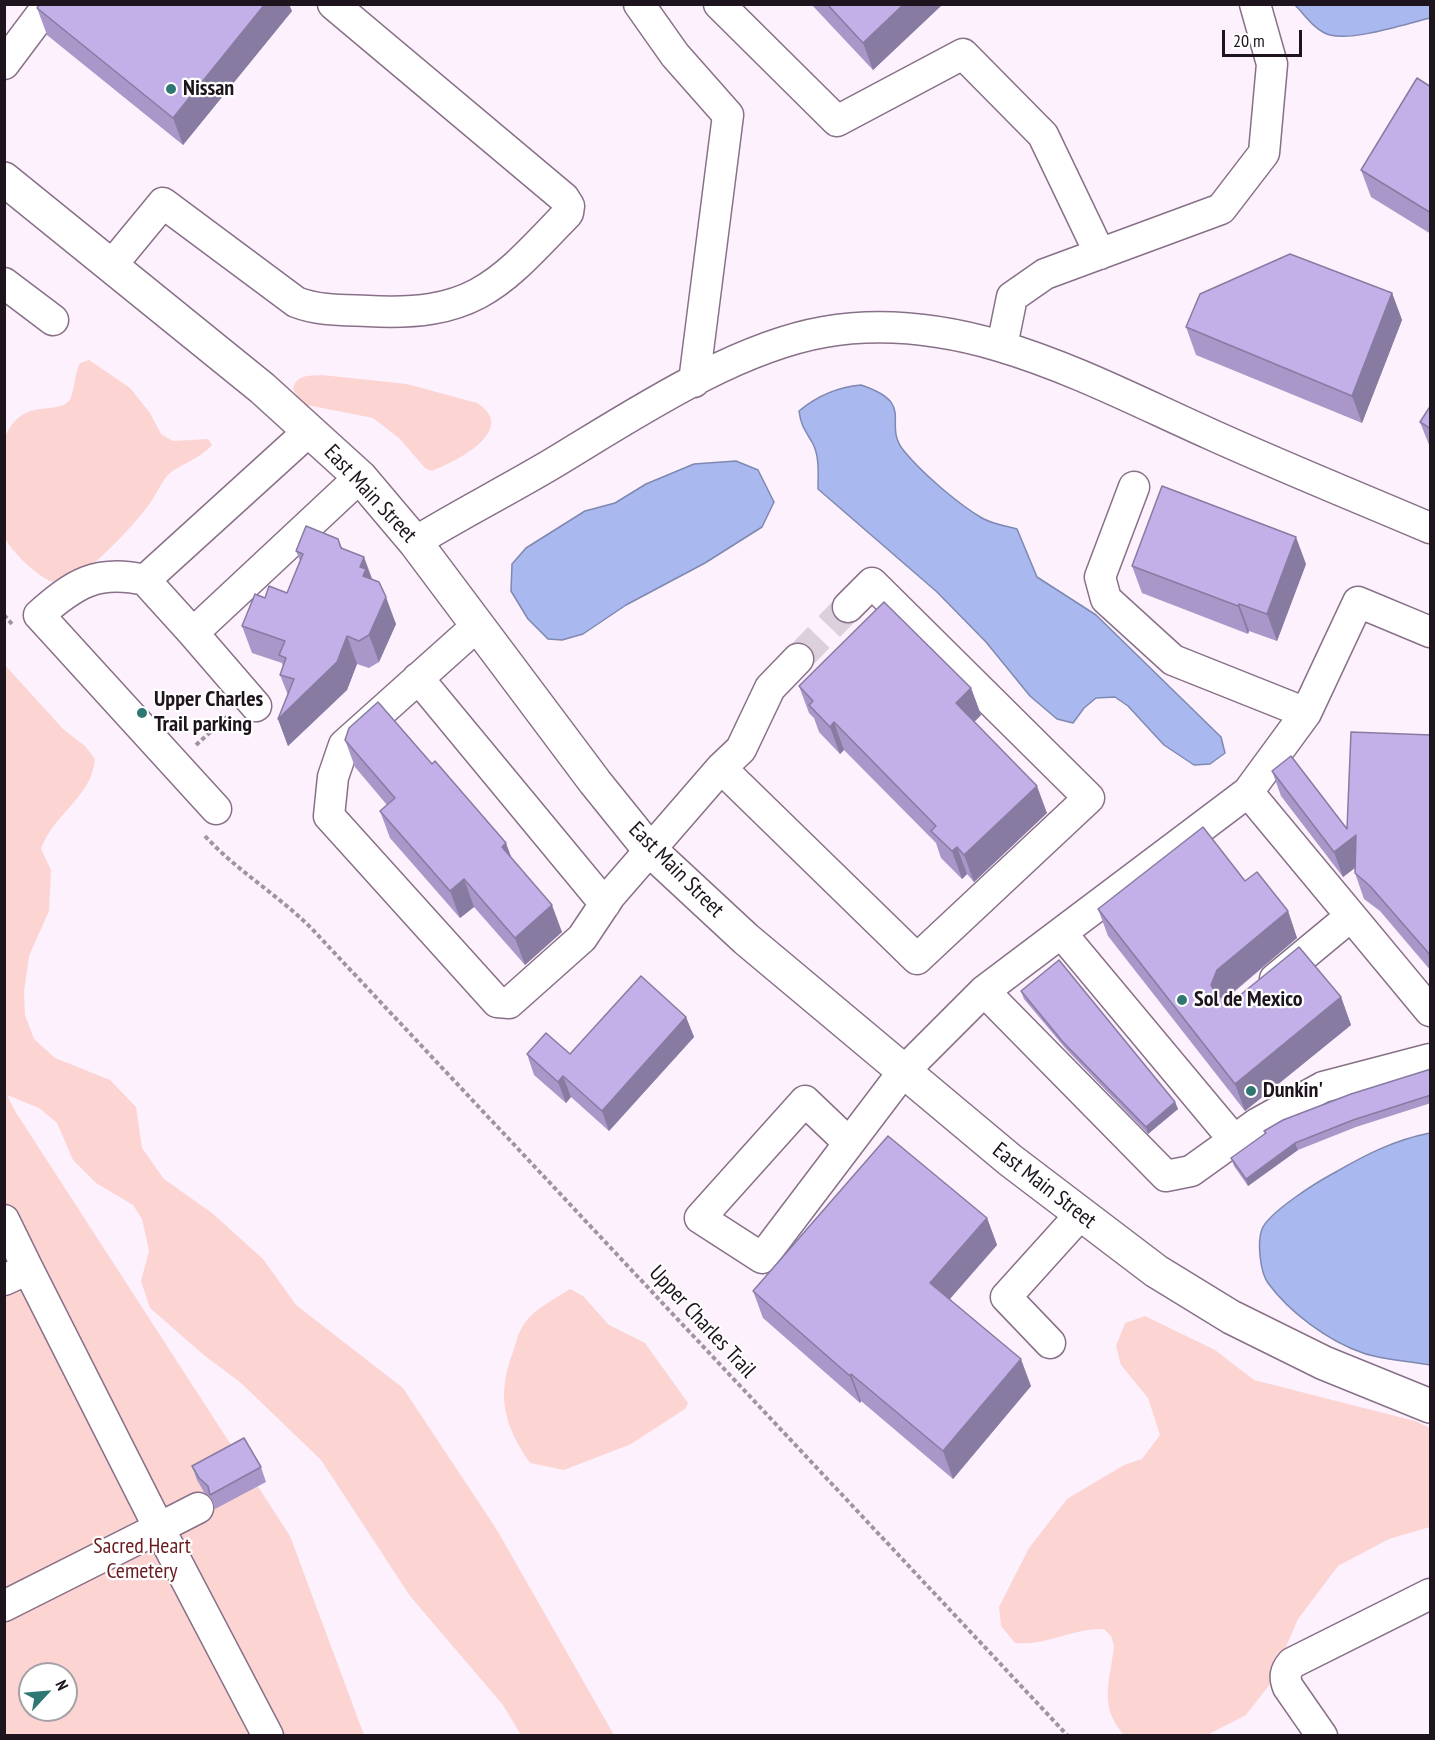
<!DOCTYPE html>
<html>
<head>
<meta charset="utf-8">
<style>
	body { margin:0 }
	#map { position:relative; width:1435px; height:1740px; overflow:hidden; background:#fcf1fc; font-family:"PT Sans Narrow",sans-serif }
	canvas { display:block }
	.frame { position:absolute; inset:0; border:6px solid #1d141d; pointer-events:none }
	.north { position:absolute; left:18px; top:1662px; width:60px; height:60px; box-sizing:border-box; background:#fff; border:2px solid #a5a1a5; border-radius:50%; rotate:64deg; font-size:16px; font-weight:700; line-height:24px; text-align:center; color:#1d141d }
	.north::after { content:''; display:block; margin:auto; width:21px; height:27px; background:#2f7773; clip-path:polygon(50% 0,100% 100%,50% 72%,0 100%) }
	.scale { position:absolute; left:1222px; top:30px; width:80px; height:27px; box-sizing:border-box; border:3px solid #1d141d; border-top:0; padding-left:8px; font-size:18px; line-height:21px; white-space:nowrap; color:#1d141d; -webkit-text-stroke:4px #fff; paint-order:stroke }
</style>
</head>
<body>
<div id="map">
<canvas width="1435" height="1740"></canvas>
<div class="frame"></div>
<div class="north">N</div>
<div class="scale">20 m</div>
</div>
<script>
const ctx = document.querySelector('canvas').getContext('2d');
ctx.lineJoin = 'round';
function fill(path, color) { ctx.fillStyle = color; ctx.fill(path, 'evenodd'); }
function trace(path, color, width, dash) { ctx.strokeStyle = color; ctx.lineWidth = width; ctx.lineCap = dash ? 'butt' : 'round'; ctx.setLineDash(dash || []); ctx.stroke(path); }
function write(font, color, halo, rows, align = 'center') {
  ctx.font = font + ' "PT Sans Narrow",sans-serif'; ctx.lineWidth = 4.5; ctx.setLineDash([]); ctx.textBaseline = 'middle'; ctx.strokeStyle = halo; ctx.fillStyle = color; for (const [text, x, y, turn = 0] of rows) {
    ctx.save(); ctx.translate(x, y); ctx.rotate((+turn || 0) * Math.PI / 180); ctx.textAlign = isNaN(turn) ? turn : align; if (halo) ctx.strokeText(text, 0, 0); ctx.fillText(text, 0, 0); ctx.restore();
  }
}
fill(new Path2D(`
	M89 360 130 388 150 413 161 434 173 441 208 439 212 445C201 458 183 463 170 473 162 480 157 494 150 503 139 520 90 572 72 579 68 581 59 582 54 582 42 581 8 549 5 537 3 530 3 442 5 437 23 396 54 416 69 401 74 395 74 375 80 363Z
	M322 375 407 384 477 403C520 430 454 463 431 471L425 468 399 438 373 418 302 404 293 389C296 374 309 376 322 375Z
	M4 664 63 729 85 746 95 759C92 797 53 814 41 849L51 870 49 911 29 956 24 992 25 1015 34 1039 55 1058 110 1080 136 1107 142 1148 164 1179 212 1213 263 1259 296 1305 403 1388 497 1530 614 1735H521L503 1705 410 1596 321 1460 240 1382 205 1356 150 1308 141 1281 149 1251 142 1219 133 1205 96 1183 73 1160 57 1123 39 1108 7 1095 15 1111 290 1536 364 1735H5ZM30 1674H66V1710H30Z
	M570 1289 583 1296 609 1325 645 1343 688 1403 685 1409 631 1444 564 1470 530 1463C504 1425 496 1396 513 1352 516 1343 518 1333 523 1326 532 1310 555 1299 570 1289Z
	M1145 1316 1215 1350 1254 1380 1415 1421 1430 1428V1527L1389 1539 1338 1566 1298 1619 1270 1684 1246 1715 1207 1735H1124C1098 1706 1110 1682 1114 1646L1111 1636 1104 1629C1073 1628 1047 1646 1015 1643L1001 1626 999 1607 1029 1548 1067 1499 1124 1465 1142 1459 1160 1435 1148 1398 1121 1365 1116 1346 1125 1323Z`), '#fcd5d3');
const water = new Path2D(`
	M1295 5H1430V18C1405 24 1355 41 1330 35 1315 31 1305 15 1295 5Z
	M861 385C918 404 881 423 904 451 922 473 958 504 982 518 992 524 1006 526 1017 529L1037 577 1096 615 1221 737 1225 753 1210 764 1194 765 1164 745 1128 706 1115 697 1096 698 1084 708 1073 723 1057 719 1030 696 986 642 937 592 818 489C818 474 820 456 812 442 805 430 801 426 799 411 817 396 838 387 861 385Z
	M736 461 758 470 774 502 762 527 705 563 626 605 583 634 562 640 548 639 528 619 511 591 512 564 526 548 585 511 615 503 646 484 694 464Z
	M1430 1133V1365C1409 1361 1383 1360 1363 1353 1328 1341 1289 1312 1268 1283 1260 1272 1257 1242 1262 1229 1269 1212 1317 1182 1334 1173 1365 1155 1394 1140 1430 1133Z`);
fill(water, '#a9b9ef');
trace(water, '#7f88b0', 1.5);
trace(new Path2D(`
	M798 659 848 607`), '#dbd0db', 30, [30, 15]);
const minor = new Path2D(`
	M639 4 675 55 728 115 694 382
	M719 4 837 121 963 54 1043 135 1100 254
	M4 64 49 4
	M111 266 163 203 296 302C319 311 344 310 368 311 475 317 500 284 568 213L569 206 564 198 333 4
	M4 283 53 320
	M1002 346 1012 297 1045 274 1221 209 1264 153 1272 64 1255 4
	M309 431 145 580 193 633 360 477
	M1134 487 1100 577 1106 599 1173 660 1306 713
	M415 542C459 515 506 491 550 465 630 417 732 348 824 332 963 308 1089 380 1210 434 1283 467 1357 497 1430 528
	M145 580C97 569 74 584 39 615L216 809
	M478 625 344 745 333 777 329 816 497 1002 509 1003 582 938 610 896 721 768
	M193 633 256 706
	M798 659 770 688 741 749 721 768 917 959 1089 798 872 583 848 607
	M418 678 605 904
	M1248 792 1430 1011
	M1062 934 1234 1140
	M1275 979 1351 916
	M984 991 1166 1176 1191 1171 1258 1123 1323 1087 1430 1059
	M849 1143 805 1101 700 1218 762 1258 903 1072 984 991 1248 792 1306 713 1358 602 1430 632
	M4 1220 28 1269 4 1280
	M1050 1343 1006 1297 1080 1215
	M198 1508 159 1528 268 1736
	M4 1606 159 1528 28 1269
	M1322 1736 1288 1687C1284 1677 1285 1671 1292 1663L1430 1594`);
const major = new Path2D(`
	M4 179 262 388 360 477 415 542 595 782 649 849 746 939 1010 1160 1156 1271 1231 1317 1324 1363 1430 1406`);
trace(minor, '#887088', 33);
trace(major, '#887088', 36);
trace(new Path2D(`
	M4 615 12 624
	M196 745 228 716
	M205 836C238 872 280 896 313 930L1068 1736`), '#9f959f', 4, [4.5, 3]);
trace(minor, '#fff', 30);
trace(major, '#fff', 33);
fill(new Path2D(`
	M811 4H943L873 70Z
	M37 8 292 11 183 145 47 35Z
	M1431 87V234L1371 197 1361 170Z
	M1392 293 1402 320 1362 423 1196 355 1186 327Z
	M1431 405V450L1420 422Z
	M338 539 342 548 372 579 396 624 379 662 369 668 357 664 347 690 288 746 278 719 288 695 280 675 283 667 282 663 252 653 242 626 265 598 287 593 300 561 296 551Z
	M1306 564 1277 641 1249 631 1248 634 1142 593 1132 566Z
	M799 686 971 688 981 715 974 722 1047 813 974 882 967 874 962 879 941 858 936 843 844 750 840 754 819 732 814 718 809 713Z
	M1431 735V971L1380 911 1364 899 1355 873V868L1343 877 1281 796 1272 771 1347 829Z
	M345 740 432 764 512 859 562 932 525 965 474 907 460 918 390 838 380 811 387 805 355 767Z
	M1245 881 1288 911 1297 938 1226 999 1341 997 1351 1025 1245 1111 1108 936 1098 909Z
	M1021 991 1175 1102 1178 1109 1148 1134 1066 1049 1024 999Z
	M686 1017 694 1037 609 1131 571 1097 566 1103 534 1075 527 1054H570Z
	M1431 1069V1103L1356 1127 1298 1150 1248 1186 1234 1166 1231 1158 1265 1134 1264 1131Z
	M987 1218 997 1245 950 1299 1031 1386 953 1479 861 1401 860 1403 763 1318 753 1291Z
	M192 1466 261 1467 266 1482 215 1509 211 1498 204 1492 197 1480Z`), '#a897c8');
fill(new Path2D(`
	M265 4H289L292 11 183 145 173 118Z
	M904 4H943L873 70 863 43Z
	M1392 293 1402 320 1362 423 1352 396Z
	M1296 537 1306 564 1277 641 1267 614Z
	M364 557 374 584 373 603 360 567Z
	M386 597 396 624 379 662 369 635Z
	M1239 604 1249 631 1248 634 1238 606Z
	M347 636 357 664 347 690 288 746 278 719Z
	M971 688 981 715 966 730 956 703Z
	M834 722 844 750 840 754 830 727Z
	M1037 786 1047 813 974 882 964 855Z
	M1356 835 1365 860 1343 877 1334 852Z
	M506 843 516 870 502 847Z
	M957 847 967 874 962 879 952 851Z
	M464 879 474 907 460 918 450 891Z
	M552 905 562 932 525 965 515 938Z
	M1288 911 1297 938 1227 997 1221 1012 1211 985 1217 970Z
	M1341 997 1351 1025 1245 1111 1235 1084Z
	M686 1017 694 1037 609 1131 602 1111Z
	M563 1076 571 1097 566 1103 558 1082Z
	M1175 1102 1178 1109 1148 1134 1146 1127Z
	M1295 1143 1298 1150 1248 1186 1246 1179Z
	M987 1218 997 1245 940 1310 930 1283Z
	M1021 1359 1031 1386 953 1479 943 1451Z
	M851 1374 861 1401 860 1403 850 1376Z`), '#887ba2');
const building = new Path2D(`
	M40 4H265L173 118 37 8Z
	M827 4H904L863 43Z
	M1417 78 1431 87V213L1361 170Z
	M1290 254 1392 293 1352 396 1186 327 1200 294Z
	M1431 405V429L1420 422Z
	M1162 486 1296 537 1267 614 1239 604 1238 606 1132 566Z
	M306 526 338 539 341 548 364 557 360 567 366 569 363 576 379 582 386 597 369 635 359 641 347 636 337 662 278 719 294 679 280 675 286 658 279 655 285 641 242 626 255 594 265 598 269 586 287 593 303 554 296 551Z
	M884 602 971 688 956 703 1037 786 964 855 957 847 952 851 931 831 936 826 834 722 830 727 809 705 813 701 799 686Z
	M378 702 432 764 435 761 506 843 502 847 552 905 515 938 464 879 450 891 380 811 395 798 345 740 349 728Z
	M1351 732 1431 735V956L1370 886 1355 873 1356 835 1334 852 1272 771 1291 756 1347 829Z
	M1203 827 1245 881 1257 872 1288 911 1217 970 1211 985 1215 993 1223 999 1239 996 1299 947 1341 997 1235 1084 1098 909Z
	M1059 960 1175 1102 1146 1127 1063 1042 1021 991Z
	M641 976 686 1017 602 1111 563 1076 558 1082 527 1054 546 1033 570 1054Z
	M1431 1069V1095L1353 1120 1295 1143 1246 1179 1231 1158 1266 1133 1264 1131 1283 1120 1351 1094Z
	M888 1136 987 1218 930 1283 1021 1359 943 1451 851 1374 850 1376 753 1291Z
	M244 1438 261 1467 210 1495 208 1486 199 1478 192 1466Z`);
fill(building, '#c3b0e8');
trace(building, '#887ba2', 1.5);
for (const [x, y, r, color] of [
	[171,89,6,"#2f7773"],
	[142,713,6,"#2f7773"],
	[1182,1000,6,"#2f7773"],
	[1251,1091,6,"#2f7773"]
]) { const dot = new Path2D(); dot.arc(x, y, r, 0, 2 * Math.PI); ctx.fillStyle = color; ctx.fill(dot); trace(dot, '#fff', 2); }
write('bold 22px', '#1d141d', '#fff', [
	["Nissan",183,89],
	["Upper Charles",154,700],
	["Trail parking",154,725],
	["Sol de Mexico",1194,1000],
	["Dunkin'",1263,1091]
], 'left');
write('22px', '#1d141d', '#fff', [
	["East Main Street",370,494,47],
	["East Main Street",676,870,45],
	["East Main Street",1044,1186,38],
	["Upper Charles Trail",702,1322,47]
]);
write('22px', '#691b1f', '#fff', [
	["Sacred Heart",142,1547],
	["Cemetery",142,1572]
]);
</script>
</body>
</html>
